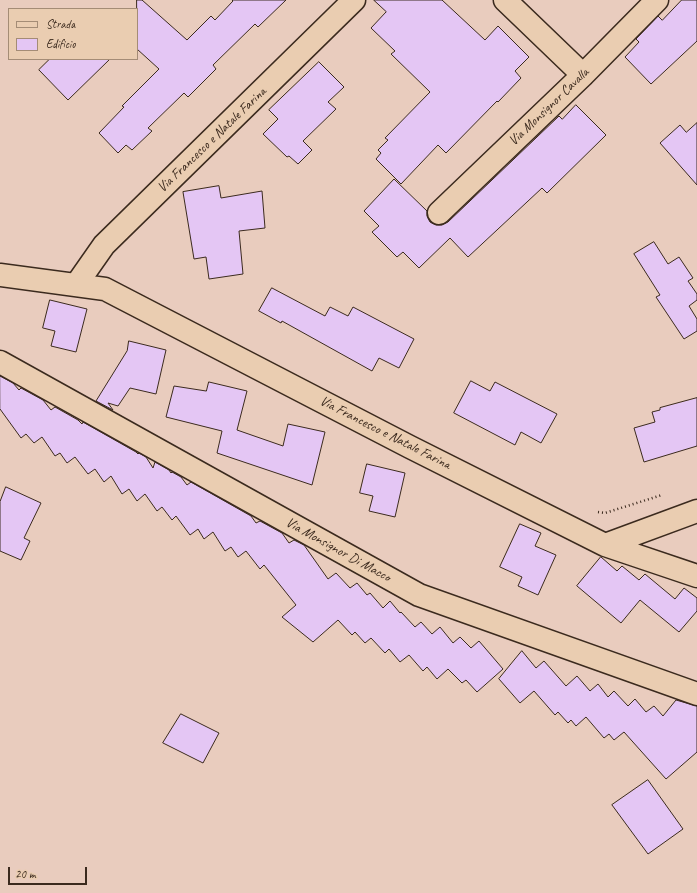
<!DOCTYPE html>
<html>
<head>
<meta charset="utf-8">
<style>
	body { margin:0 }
	#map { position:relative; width:697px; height:893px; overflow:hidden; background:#e9ccbe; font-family:Caveat,sans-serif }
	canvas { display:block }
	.legend { position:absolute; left:8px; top:8px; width:130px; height:52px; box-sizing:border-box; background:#eacdb1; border:1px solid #a48c76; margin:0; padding:5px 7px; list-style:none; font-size:12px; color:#3b2a1e }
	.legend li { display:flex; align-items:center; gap:8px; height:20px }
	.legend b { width:20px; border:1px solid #a48c76 }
	.scale { position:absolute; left:8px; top:867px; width:79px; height:18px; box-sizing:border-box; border:2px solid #3b2a1e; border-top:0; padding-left:5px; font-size:12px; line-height:14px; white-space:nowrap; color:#3b2a1e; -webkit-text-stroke:3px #eacdb1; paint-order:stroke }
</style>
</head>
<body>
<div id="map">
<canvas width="697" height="893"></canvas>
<ul class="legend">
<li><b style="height:5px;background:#eacdb1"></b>Strada</li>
<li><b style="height:11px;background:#e4c6f4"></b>Edificio</li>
</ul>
<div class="scale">20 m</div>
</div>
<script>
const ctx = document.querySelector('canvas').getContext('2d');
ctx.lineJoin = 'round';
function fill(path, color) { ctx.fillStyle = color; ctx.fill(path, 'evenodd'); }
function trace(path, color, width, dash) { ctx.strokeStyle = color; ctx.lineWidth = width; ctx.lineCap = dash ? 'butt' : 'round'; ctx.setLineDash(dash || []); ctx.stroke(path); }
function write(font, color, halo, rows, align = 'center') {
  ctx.font = font + ' Caveat,sans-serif'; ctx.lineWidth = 3; ctx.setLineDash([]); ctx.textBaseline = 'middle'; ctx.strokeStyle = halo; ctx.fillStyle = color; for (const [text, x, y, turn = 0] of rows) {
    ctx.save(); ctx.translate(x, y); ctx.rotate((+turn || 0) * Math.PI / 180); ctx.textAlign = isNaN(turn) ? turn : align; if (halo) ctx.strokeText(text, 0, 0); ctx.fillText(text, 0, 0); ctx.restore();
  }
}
const building = new Path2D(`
	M137 0H142L187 40 211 16 215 20 233 1 232 0H286L258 27 255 24 213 65 216 69 188 97 184 93 148 128 152 131 132 150 126 145 118 153 99 133 124 107 122 106 159 69 137 49Z
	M374 0H442L485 40 498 26 529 57 515 71 521 78 498 102 497 101 446 153 438 145 401 184 376 159 381 153 378 150 388 140 385 138 430 92 391 54 395 51 371 28 386 12Z
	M682 0H697V41L651 84 625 57 639 42 636 39 658 16 662 20Z
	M50 59H110L68 100 39 70Z
	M319 62 344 87 328 102 336 109 303 141 312 150 298 164 289 156 287 157 263 134 278 119 269 110Z
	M576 105 606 135 547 193 542 188 468 257 450 238 419 268 403 252 397 257 372 232 379 226 364 211 394 179 427 211V216L430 222 436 225H442L448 222 559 116 562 119Z
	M697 123V185L660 143 680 125 686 132Z
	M219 186 221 198 262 191 265 228 239 231 243 274 209 279 206 257 194 259 183 192Z
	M654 242 668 264 679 257 693 278 688 281 697 294V300L689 306 697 319V331L684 339 656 297 660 295 634 254Z
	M272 288 325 316 330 307 348 316 353 307 414 339 399 368 379 358 372 371 282 321 281 323 259 311Z
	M50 300 87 309 76 352 51 346 55 331 43 328Z
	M129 341 166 350 156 394 130 388 118 406 108 403 113 410 96 401 127 351Z
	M0 376 13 383 19 390 21 388 43 400 51 410 55 407 78 420 82 424 83 422 136 452 138 454 139 453 146 457 153 468 155 462 169 470 171 473 172 472 181 477 187 485 191 482 251 516 256 523 260 521 282 533 289 543 294 540 304 545 328 579 336 573 350 588 357 583 367 595 370 593 383 608 390 601 400 613 401 612 415 627 421 622 432 634 440 627 453 643 460 637 471 648 479 641 503 669 477 692 466 680 462 683 448 669 437 679 427 667 423 671 409 655 400 662 389 649 385 653 371 638 365 643 355 632 352 635 338 620 313 642 282 617 296 605 264 565 260 569 246 551 238 557 231 547 225 551 213 532 204 539 198 529 190 535 176 516 172 520 162 507 157 511 145 494 137 501 129 489 122 494 111 476 104 482 95 469 88 474 75 457 67 463 60 453 55 456 42 437 34 443 26 434 21 438 0 409Z
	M471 381 490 391 495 382 557 414 541 443 521 432 515 445 454 413Z
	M209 382 247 391 237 430 283 446 288 424 325 432 312 485 217 453 222 431 166 417 174 386 206 391Z
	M697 398V446L644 462 634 428 655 422 652 412 660 410V408Z
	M367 464 405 473 395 517 369 511 373 496 360 493Z
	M6 487 41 503 24 538 30 541 21 560 0 551V502Z
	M520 524 541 533 535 546 556 555 538 595 518 586 522 577 500 567Z
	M601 557 617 571 622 566 639 580 645 574 675 599 684 588 697 598V611L679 632 640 600 621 623 577 586Z
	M522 651 536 668 544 661 566 686 577 676 590 691 598 684 608 697 614 691 628 706 635 699 646 712 654 706 663 716 676 700 697 706V752L666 779 624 732 614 740 609 734 604 738 586 717 576 726 571 720 568 723 558 712 555 715 534 691 520 703 499 679Z
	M181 714 219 733 203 763 163 743Z
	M648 780 683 829 648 854 612 805Z`);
fill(building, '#e4c6f4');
trace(building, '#3b2a1e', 1);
const minor = new Path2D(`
	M505 0 583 75
	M439 213 583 75 657 0
	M0 275 105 289 410 447 605 545 697 576
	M76 285 104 245 354 0
	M0 362 419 595 697 694
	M605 545 697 511`);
trace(minor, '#3b2a1e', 25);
trace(new Path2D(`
	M598 512 605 513 662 495`), '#3b2a1e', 2.5, [1, 3]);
trace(minor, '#eacdb1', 22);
write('14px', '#3b2a1e', '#eacdb1', [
	["Via Monsignor Cavalla",549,107,-44],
	["Via Francesco e Natale Farina",212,140,-44],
	["Via Francesco e Natale Farina",385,433,27],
	["Via Monsignor Di Macco",338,550,29]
]);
</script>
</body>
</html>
